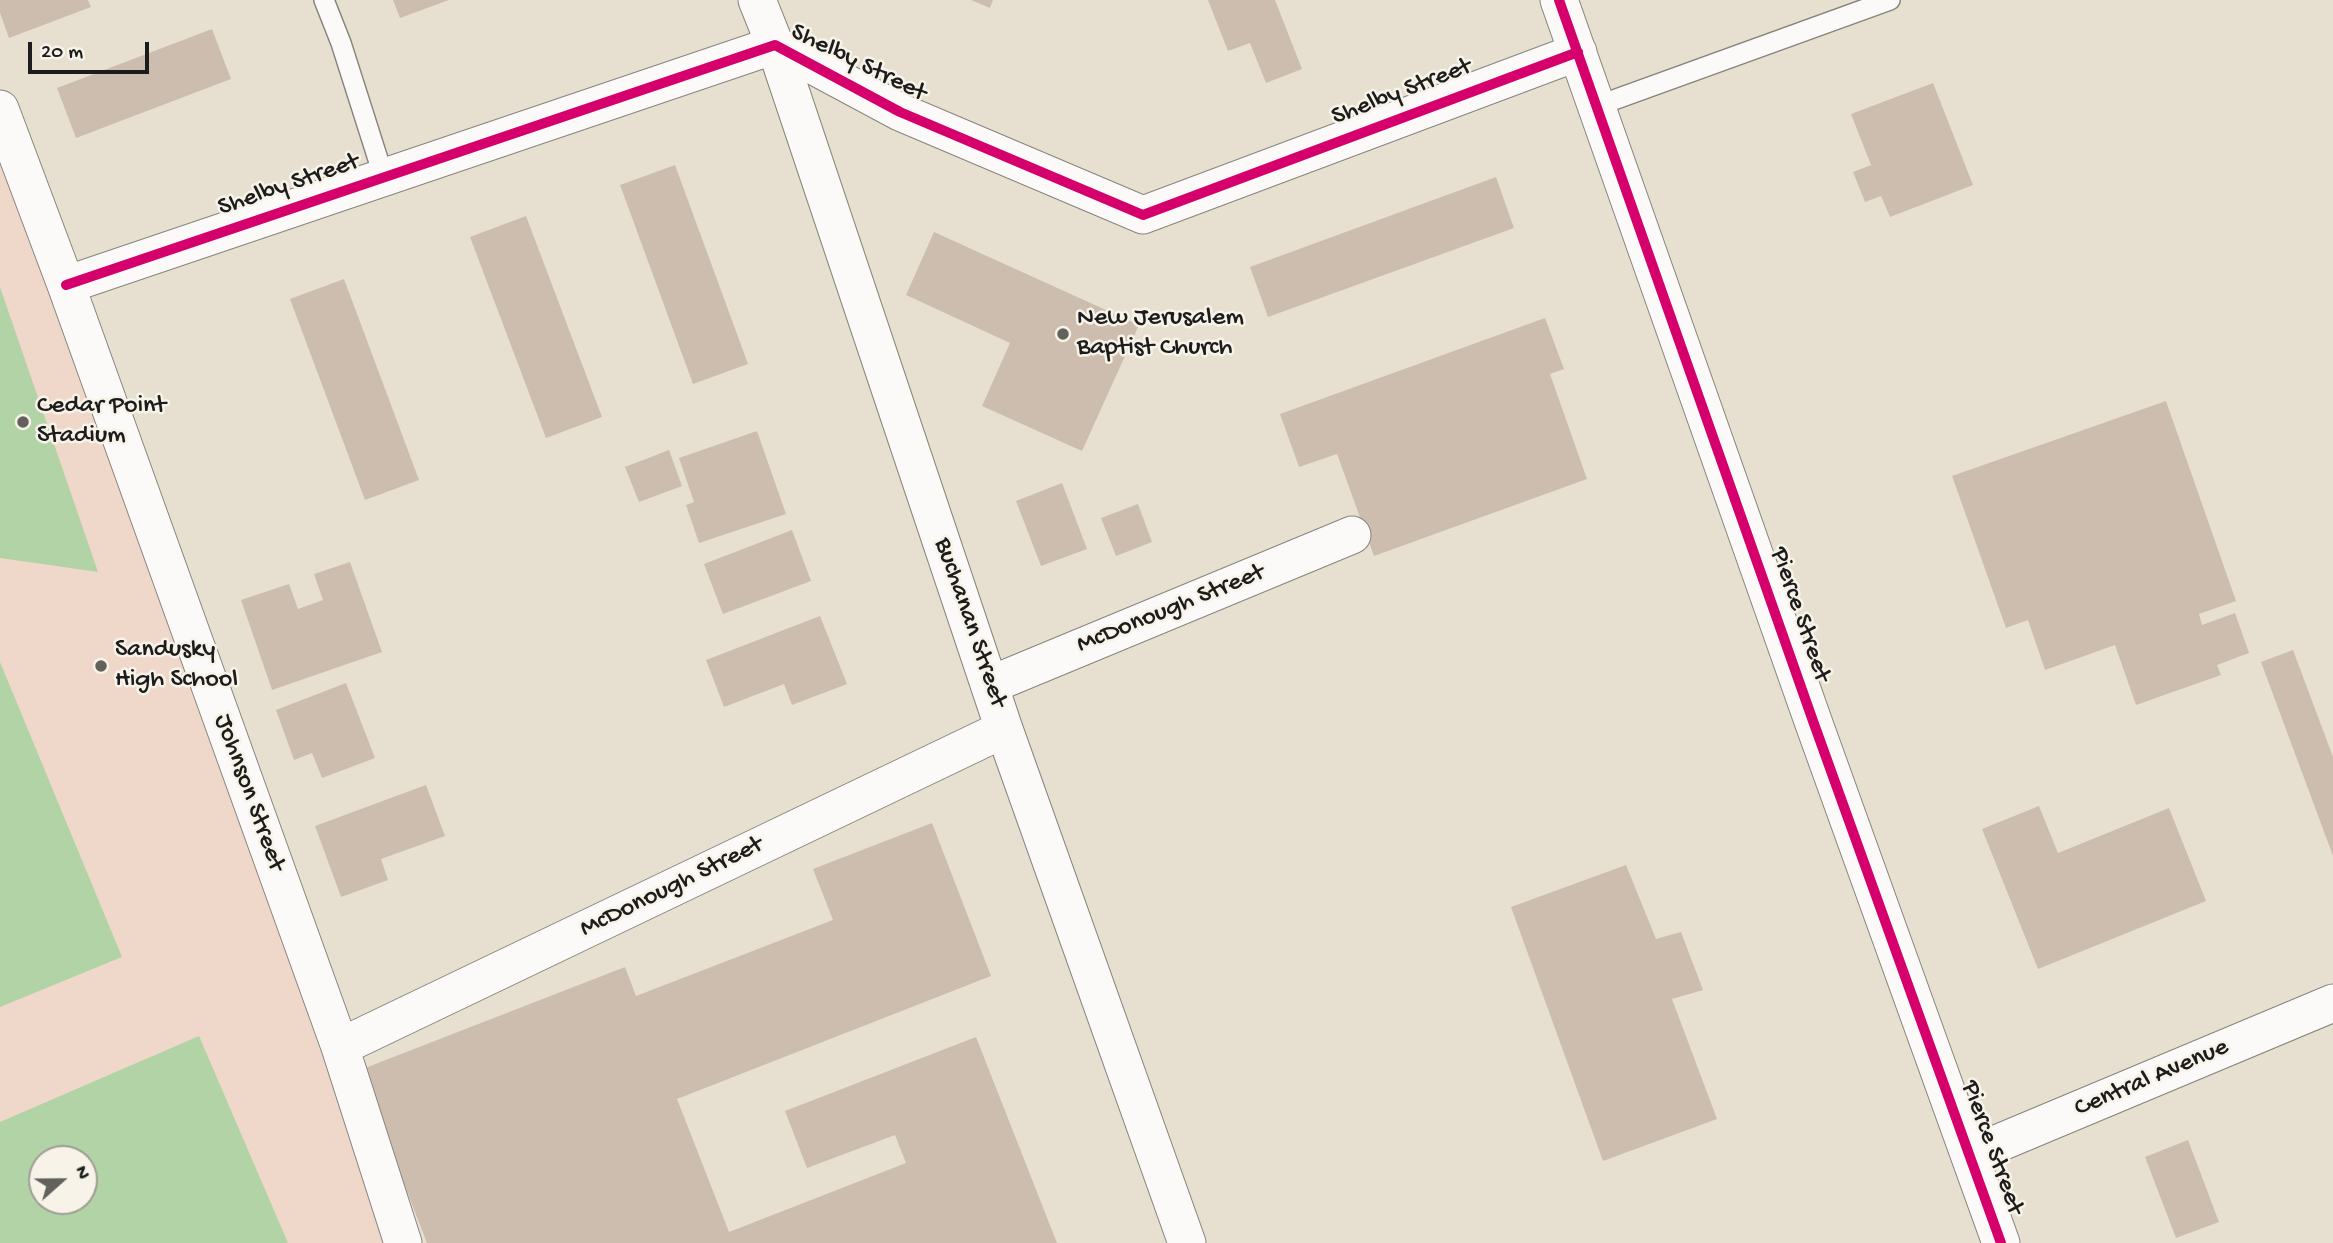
<!DOCTYPE html>
<html>
<head>
<meta charset="utf-8">
<style>
	body { margin:0 }
	#map { position:relative; width:2333px; height:1243px; overflow:hidden; background:#e7e0d1; font-family:"Gochi Hand",sans-serif }
	canvas { display:block }
	.north { position:absolute; left:28px; top:1145px; width:70px; height:70px; box-sizing:border-box; background:#f7f3e8; border:2px solid #9f9d96; border-radius:50%; rotate:69deg; font-size:19px; font-weight:700; line-height:28px; text-align:center; color:#1c1c1c }
	.north::after { content:''; display:block; margin:auto; width:24px; height:32px; background:#63615b; clip-path:polygon(50% 0,100% 100%,50% 72%,0 100%) }
	.scale { position:absolute; left:28px; top:42px; width:121px; height:32px; box-sizing:border-box; border:4px solid #1c1c1c; border-top:0; padding-left:9px; font-size:21px; line-height:24px; white-space:nowrap; color:#1c1c1c; -webkit-text-stroke:5px #f7f3e8; paint-order:stroke }
</style>
</head>
<body>
<div id="map">
<canvas width="2333" height="1243"></canvas>
<div class="north">N</div>
<div class="scale">20 m</div>
</div>
<script>
const ctx = document.querySelector('canvas').getContext('2d');
ctx.lineJoin = 'round';
function fill(path, color) { ctx.fillStyle = color; ctx.fill(path, 'evenodd'); }
function trace(path, color, width, dash) { ctx.strokeStyle = color; ctx.lineWidth = width; ctx.lineCap = dash ? 'butt' : 'round'; ctx.setLineDash(dash || []); ctx.stroke(path); }
function write(font, color, halo, rows, align = 'center') {
  ctx.font = font + ' "Gochi Hand",sans-serif'; ctx.lineWidth = 5; ctx.setLineDash([]); ctx.textBaseline = 'middle'; ctx.strokeStyle = halo; ctx.fillStyle = color; for (const [text, x, y, turn = 0] of rows) {
    ctx.save(); ctx.translate(x, y); ctx.rotate((+turn || 0) * Math.PI / 180); ctx.textAlign = isNaN(turn) ? turn : align; if (halo) ctx.strokeText(text, 0, 0); ctx.fillText(text, 0, 0); ctx.restore();
  }
}
fill(new Path2D(`
	M0 109 403 1243H0ZM42 1159H84V1201H42Z`), '#efd8c9');
fill(new Path2D(`
	M0 287 98 572 0 558Z
	M0 662 122 957 0 1007Z
	M199 1036 288 1243H0V1122ZM42 1159H84V1201H42Z`), '#b1d3a6');
fill(new Path2D(`
	M0 0H88L91 7 9 38 0 13Z
	M393 0H449L400 18Z
	M971 0H993L990 8Z
	M1208 0H1275L1302 69 1266 83 1250 43 1228 51Z
	M212 29 231 79 76 138 57 88Z
	M1933 83 1973 185 1890 217 1881 196 1865 202 1853 172 1871 165 1851 114Z
	M675 165 748 364 693 384 620 185Z
	M1496 177 1514 228 1268 317 1250 267Z
	M526 216 602 417 546 438 470 237Z
	M934 232 1139 325 1082 451 982 406 1010 343 906 295Z
	M344 279 419 480 365 500 290 299Z
	M1545 318 1564 369 1550 374 1587 479 1374 556 1337 454 1299 467 1280 414Z
	M2166 401 2236 601 2199 614 2202 625 2235 613 2249 653 2217 665 2221 675 2136 705 2115 645 2045 670 2028 620 2006 628 1952 476Z
	M757 431 786 514 699 543 686 505 694 502 679 458Z
	M669 450 682 486 639 502 625 467Z
	M1062 483 1087 549 1041 566 1016 501Z
	M1138 504 1152 542 1116 556 1101 518Z
	M792 530 811 581 723 614 704 564Z
	M350 562 382 652 272 690 241 600 289 584 298 609 323 600 314 574Z
	M820 616 847 684 792 705 784 684 724 707 706 660Z
	M2293 650 2333 757V856L2261 662Z
	M346 683 375 758 322 778 312 753 294 760 276 710Z
	M426 785 445 836 381 859 388 880 341 897 315 826Z
	M2039 806 2058 853 2169 808 2206 901 2038 969 1982 829Z
	M932 823 991 976 677 1099 729 1232 906 1163 895 1135 807 1168 785 1111 976 1037 1057 1243H427L360 1070 625 967 636 996 833 920 813 869Z
	M1626 865 1656 939 1681 932 1703 990 1672 999 1717 1119 1603 1161 1511 907Z
	M2188 1140 2219 1222 2176 1238 2145 1157Z`), '#cdbdae');
const service = new Path2D(`
	M324 0 341 43 384 178
	M1597 106 1890 0`);
const minor = new Path2D(`
	M757 0 775 45 1004 729 1187 1243
	M1559 0 1813 721 2001 1243
	M0 109 66 285 340 1047 403 1243
	M66 285 775 45 900 112 1143 215 1578 52
	M990 685 1352 535
	M340 1047 1004 729
	M1970 1155 2333 1003`);
trace(service, '#88847d', 22);
trace(minor, '#88847d', 39);
trace(service, '#fbfaf8', 19);
trace(minor, '#fbfaf8', 37);
trace(new Path2D(`
	M1559 0 1813 721 2001 1243
	M66 285 775 45 900 112 1143 215 1578 52`), '#d6006c', 10);
for (const [x, y, r, color] of [
	[1063,334,7,"#63615b"],
	[23,422,7,"#63615b"],
	[101,666,7,"#63615b"]
]) { const dot = new Path2D(); dot.arc(x, y, r, 0, 2 * Math.PI); ctx.fillStyle = color; ctx.fill(dot); trace(dot, '#f7f3e8', 2.5); }
write('26px', '#1c1c1c', '#f7f3e8', [
	["Shelby Street",858,64,26],
	["Shelby Street",1402,93,-21],
	["Shelby Street",289,186,-19],
	["McDonough Street",1171,610,-22],
	["Pierce Street",1799,615,71],
	["Buchanan Street",969,623,71],
	["Johnson Street",248,793,70],
	["McDonough Street",672,888,-26],
	["Central Avenue",2152,1079,-23],
	["Pierce Street",1991,1148,70]
]);
write('26px', '#1c1c1c', '#f7f3e8', [
	["New Jerusalem",1077,319],
	["Baptist Church",1077,349],
	["Cedar Point",37,407],
	["Stadium",37,437],
	["Sandusky",115,651],
	["High School",115,681]
], 'left');
</script>
</body>
</html>
